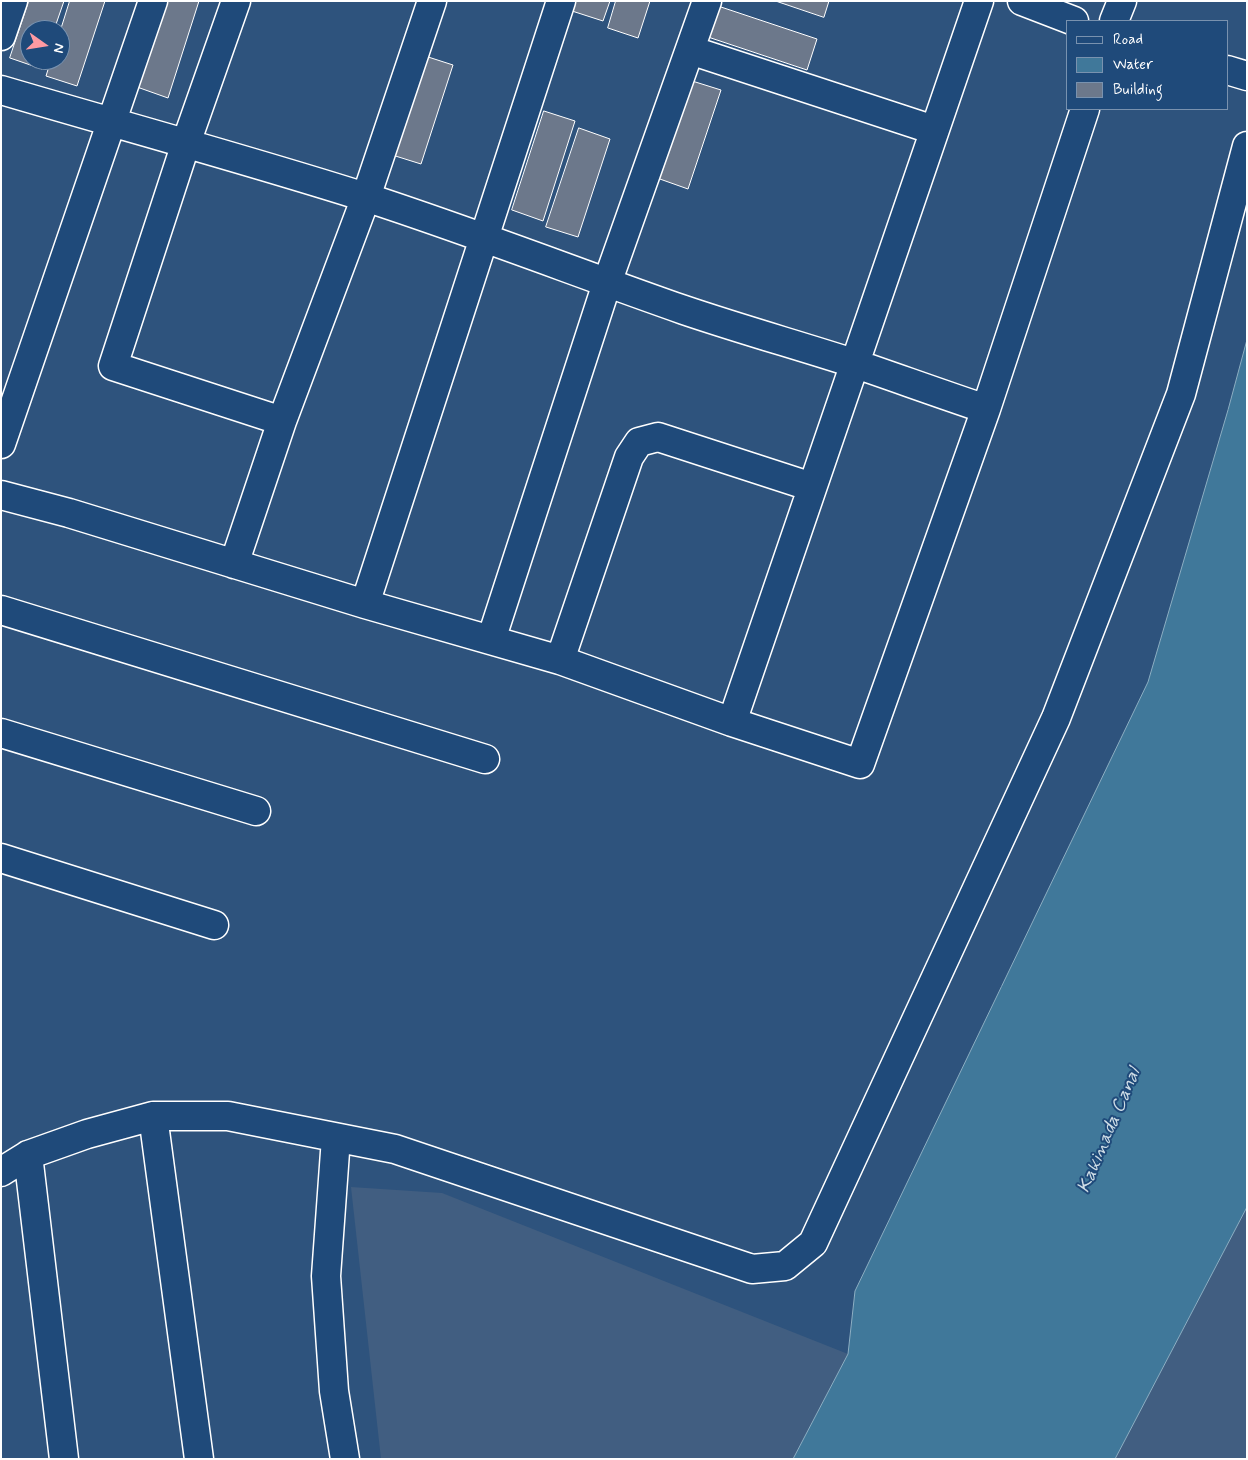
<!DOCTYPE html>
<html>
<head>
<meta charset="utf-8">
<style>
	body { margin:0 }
	#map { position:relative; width:1248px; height:1460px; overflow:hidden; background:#2e537d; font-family:Mynerve,sans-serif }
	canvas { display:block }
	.frame { position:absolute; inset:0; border:2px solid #fff; pointer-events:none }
	.legend { position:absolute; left:1066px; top:20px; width:162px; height:90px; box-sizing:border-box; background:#1f4a7a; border:1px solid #7992af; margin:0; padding:6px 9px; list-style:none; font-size:15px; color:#fff }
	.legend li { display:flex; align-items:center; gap:10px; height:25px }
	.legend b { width:25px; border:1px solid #7992af }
	.north { position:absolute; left:20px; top:20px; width:50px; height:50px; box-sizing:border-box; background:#1f4a7a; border:1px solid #7992af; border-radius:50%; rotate:103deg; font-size:14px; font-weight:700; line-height:20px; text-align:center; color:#fff }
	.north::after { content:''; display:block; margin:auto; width:18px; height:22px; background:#ff9aa2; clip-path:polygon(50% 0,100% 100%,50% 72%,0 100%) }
</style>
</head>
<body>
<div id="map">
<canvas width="1248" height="1460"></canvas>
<div class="frame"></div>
<ul class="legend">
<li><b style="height:6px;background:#1f4a7a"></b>Road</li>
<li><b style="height:14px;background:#40789a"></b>Water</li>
<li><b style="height:14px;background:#6c788b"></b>Building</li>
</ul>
<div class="north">N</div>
</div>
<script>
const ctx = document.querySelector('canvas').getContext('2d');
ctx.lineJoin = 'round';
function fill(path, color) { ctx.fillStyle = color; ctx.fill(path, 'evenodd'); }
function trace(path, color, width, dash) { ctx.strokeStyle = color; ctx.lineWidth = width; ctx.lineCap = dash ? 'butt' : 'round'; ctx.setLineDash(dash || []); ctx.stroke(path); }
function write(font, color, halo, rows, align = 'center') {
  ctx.font = font + ' Mynerve,sans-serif'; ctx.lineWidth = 4; ctx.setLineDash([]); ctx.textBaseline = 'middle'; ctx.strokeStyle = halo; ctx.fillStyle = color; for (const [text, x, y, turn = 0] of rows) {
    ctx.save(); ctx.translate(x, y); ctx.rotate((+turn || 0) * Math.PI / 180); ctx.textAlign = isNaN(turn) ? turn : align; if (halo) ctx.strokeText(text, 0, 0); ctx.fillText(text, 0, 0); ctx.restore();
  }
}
fill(new Path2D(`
	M351 1187 442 1193 848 1354 793 1459H381Z
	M1247 1207V1459H1115Z`), '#415e81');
const water = new Path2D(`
	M1247 340V1207L1115 1459H793L848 1354 855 1291 1148 682 1228 410Z`);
fill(water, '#40789a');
trace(water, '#8caec2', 1);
const building = new Path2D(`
	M29 1H64L54 30H30V60H45L42 69 10 58Z
	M70 1H105L77 86 46 76 51 60H60V32Z
	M165 1H199L168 98 137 87Z
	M575 1H610L603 21 572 11Z
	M616 1H650L638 38 608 28Z
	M776 1H829L824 17Z
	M718 6 817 39 807 70 708 37Z
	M422 55 453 65 421 164 389 154Z
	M689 80 721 90 688 189 657 178Z
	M544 111 575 121 543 221 512 210Z
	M579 128 610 139 578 237 546 227Z`);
fill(building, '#6c788b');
trace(building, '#fff', 1);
const minor = new Path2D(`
	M236 1 186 143 113 366 282 421
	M1022 1 1074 21
	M1114 21 1122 1
	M1 36 13 1
	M690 50 934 130
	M1227 70 1247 76
	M1 90C123 126 245 159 365 197 473 232 578 273 684 310 740 329 797 345 853 363 897 378 941 394 986 409
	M1 444 153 1
	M1 495 69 513 365 604 560 660 732 722 860 764 986 409 1085 109
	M234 564 282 421 366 197 432 1
	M365 604 561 1
	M1 610 485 759
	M491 640 607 283 707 1
	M560 660 629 457 639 442 658 437 812 487
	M732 722 979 1
	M1 733 256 811
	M1 858 214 925
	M153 1116 199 1459
	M336 1138 326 1276 334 1391 345 1459
	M28 1155 64 1459
	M1 1172 28 1155 87 1134 153 1116H228L395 1149 752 1269 785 1266 813 1243 1056 718 1181 394 1247 146`);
trace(minor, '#fff', 31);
trace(minor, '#1f4a7a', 28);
write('italic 19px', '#cfdde6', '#1f4a7a', [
	["Kakinada Canal",1110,1131,-67]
]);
</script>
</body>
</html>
